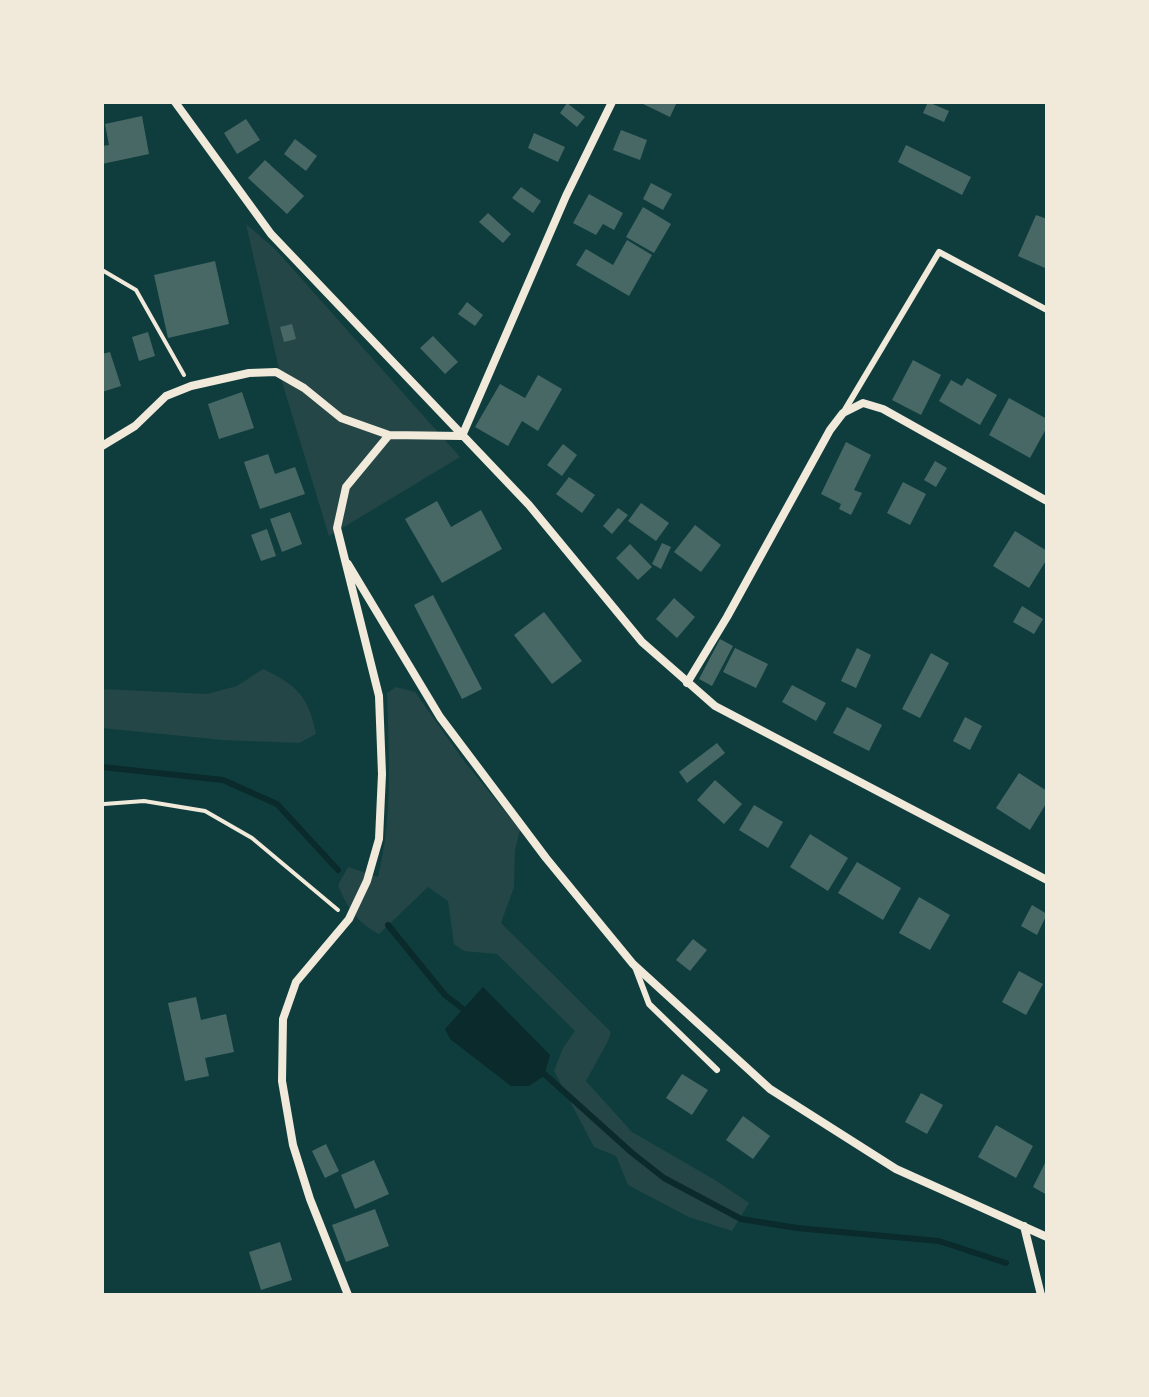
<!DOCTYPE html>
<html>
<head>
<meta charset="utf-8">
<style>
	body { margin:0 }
	#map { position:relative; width:1149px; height:1397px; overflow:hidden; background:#0f3d3e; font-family:"IBM Plex Sans",sans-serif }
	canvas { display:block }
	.frame { position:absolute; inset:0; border:104px solid #f1e9da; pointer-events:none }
</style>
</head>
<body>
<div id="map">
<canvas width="1149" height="1397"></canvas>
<div class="frame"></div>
</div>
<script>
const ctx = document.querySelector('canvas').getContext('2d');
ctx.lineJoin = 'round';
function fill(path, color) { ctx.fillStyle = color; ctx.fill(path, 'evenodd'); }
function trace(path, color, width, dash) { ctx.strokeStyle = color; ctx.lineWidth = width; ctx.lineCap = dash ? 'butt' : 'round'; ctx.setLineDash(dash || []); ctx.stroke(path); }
fill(new Path2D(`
	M246 224 276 250 460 457 329 536 282 382Z
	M263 669C297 685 309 697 316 734L299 743 223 740 102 728V689L207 694 237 686Z
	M396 687 415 692 464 761 520 830 515 850 514 887 501 923 611 1032 608 1041 586 1081 632 1132 715 1180 749 1203 732 1231 689 1217 628 1185 616 1156 594 1147 554 1071 563 1048 575 1031 497 954 464 951 454 944 448 901 428 887 379 934C357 922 347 908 338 885L348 867 378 877C393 816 389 755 387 693Z`), '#244646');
fill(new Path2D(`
	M483 987 550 1055 544 1076 529 1086H511L450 1039 445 1029Z`), '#0a2a2b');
trace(new Path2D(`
	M102 767 223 780 277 804 338 870
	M388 925 445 995 467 1012
	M541 1071 631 1152 664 1178 741 1219 797 1228 939 1241 1006 1263`), '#0a2a2b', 6);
fill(new Path2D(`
	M639 102H677L670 117Z
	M928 102 949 111 944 122 923 113Z
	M567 103 585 117 577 127 560 113Z
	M142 116 149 154 102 164V146L109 145 105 124Z
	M246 119 260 140 237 154 224 133Z
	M621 130 647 140 640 160 613 150Z
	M534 133 565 147 558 162 528 148Z
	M295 139 317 156 306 171 284 154Z
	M906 145 971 177 962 195 898 162Z
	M265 160 304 196 287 214 248 178Z
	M651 183 672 194 663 210 643 199Z
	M521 187 541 201 533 213 512 198Z
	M589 194 623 213 614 230 603 224 596 235 573 223Z
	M643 207 671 224 654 253 626 237Z
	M488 213 511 234 503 243 479 222Z
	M1036 215 1047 219V263L1045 268 1018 256Z
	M627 240 652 255 629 296 576 265 586 249 613 265Z
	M215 261 229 324 168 338 154 275Z
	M467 302 483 315 475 326 458 314Z
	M292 324 296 339 284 342 280 327Z
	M148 332 155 356 139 361 132 337Z
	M433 336 458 362 445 374 420 348Z
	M110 352 121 386 102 392V354Z
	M913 360 941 375 921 415 892 400Z
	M538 375 562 389 538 431 522 421 508 446 475 427 500 384 525 398Z
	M967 378 997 395 980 425 939 401 951 380 962 386Z
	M242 392 254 428 219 439 208 404Z
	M1009 398 1047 419V427L1030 458 989 435Z
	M846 442 871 455 854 490 862 493 851 515 839 509 841 504 821 494Z
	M563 444 577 455 562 476 547 465Z
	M268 454 275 474 295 467 305 494 260 509 244 462Z
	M935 461 947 468 936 487 924 480Z
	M569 477 595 495 582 513 556 494Z
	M903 482 926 494 910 525 887 513Z
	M437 501 451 527 481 510 502 549 442 583 405 519Z
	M641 503 669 523 656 541 628 521Z
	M618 508 628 515 612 534 603 526Z
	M290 512 302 544 282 552 270 519Z
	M695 525 721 545 701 572 674 552Z
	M267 529 276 556 261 561 251 535Z
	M1015 531 1047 551V559L1029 588 993 566Z
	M662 543 671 547 661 569 652 564Z
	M630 544 652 567 638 580 616 558Z
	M433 595 482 689 462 699 414 605Z
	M674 598 695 617 677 638 656 619Z
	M1022 606 1043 619 1034 634 1013 622Z
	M544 612 582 661 552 684 514 635Z
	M720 639 733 646 712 686 699 679Z
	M735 648 768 664 756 688 723 672Z
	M857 648 871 655 856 688 841 681Z
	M931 653 949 663 920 718 902 709Z
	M792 685 826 703 816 721 782 702Z
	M847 707 882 725 869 751 833 733Z
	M965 717 982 726 970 750 953 741Z
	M717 743 725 753 687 783 679 772Z
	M1019 773 1047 791V802L1030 830 996 808Z
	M715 780 742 804 724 824 697 800Z
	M754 805 783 822 768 848 739 830Z
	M810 834 848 858 828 891 790 867Z
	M857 862 901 888 883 920 838 893Z
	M919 897 950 915 930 950 899 933Z
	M1032 905 1047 914 1037 935 1021 926Z
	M693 939 707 950 690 971 676 960Z
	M1019 971 1043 984 1026 1015 1002 1002Z
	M196 997 201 1020 226 1014 234 1052 205 1058 209 1076 185 1081 168 1003Z
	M682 1074 708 1090 692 1115 666 1098Z
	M921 1093 943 1105 927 1134 905 1122Z
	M743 1116 770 1136 753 1159 726 1140Z
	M996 1125 1033 1146 1016 1178 978 1157Z
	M326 1144 339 1171 325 1178 312 1151Z
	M1047 1159V1195L1033 1187Z
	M374 1160 389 1194 355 1209 341 1175Z
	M375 1209 389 1246 346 1262 332 1225Z
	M280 1242 292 1280 261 1290 249 1252Z`), '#486865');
trace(new Path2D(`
	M102 270 136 290 184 375
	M104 804 144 801 205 811 252 838 338 910`), '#f1e9da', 4);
trace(new Path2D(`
	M843 413 939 252 1047 310
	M635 967 649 1004 717 1070`), '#f1e9da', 6);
trace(new Path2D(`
	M175 102 271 234 529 505 642 642 715 706 1047 880
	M102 446 135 426 166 396 191 386 249 373 276 372 304 388 341 418 389 435
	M348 564 440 717 546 858 633 964 770 1089 896 1169 1047 1237
	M687 683 727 617 830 430 843 413 863 403 883 409 1047 501
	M1024 1226 1041 1295
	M348 1295 310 1199 293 1145 282 1081 283 1019 296 982 349 919 367 881 379 839 382 774 379 696 337 528 346 487 389 435 462 436 566 196 612 102`), '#f1e9da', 8);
</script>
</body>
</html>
